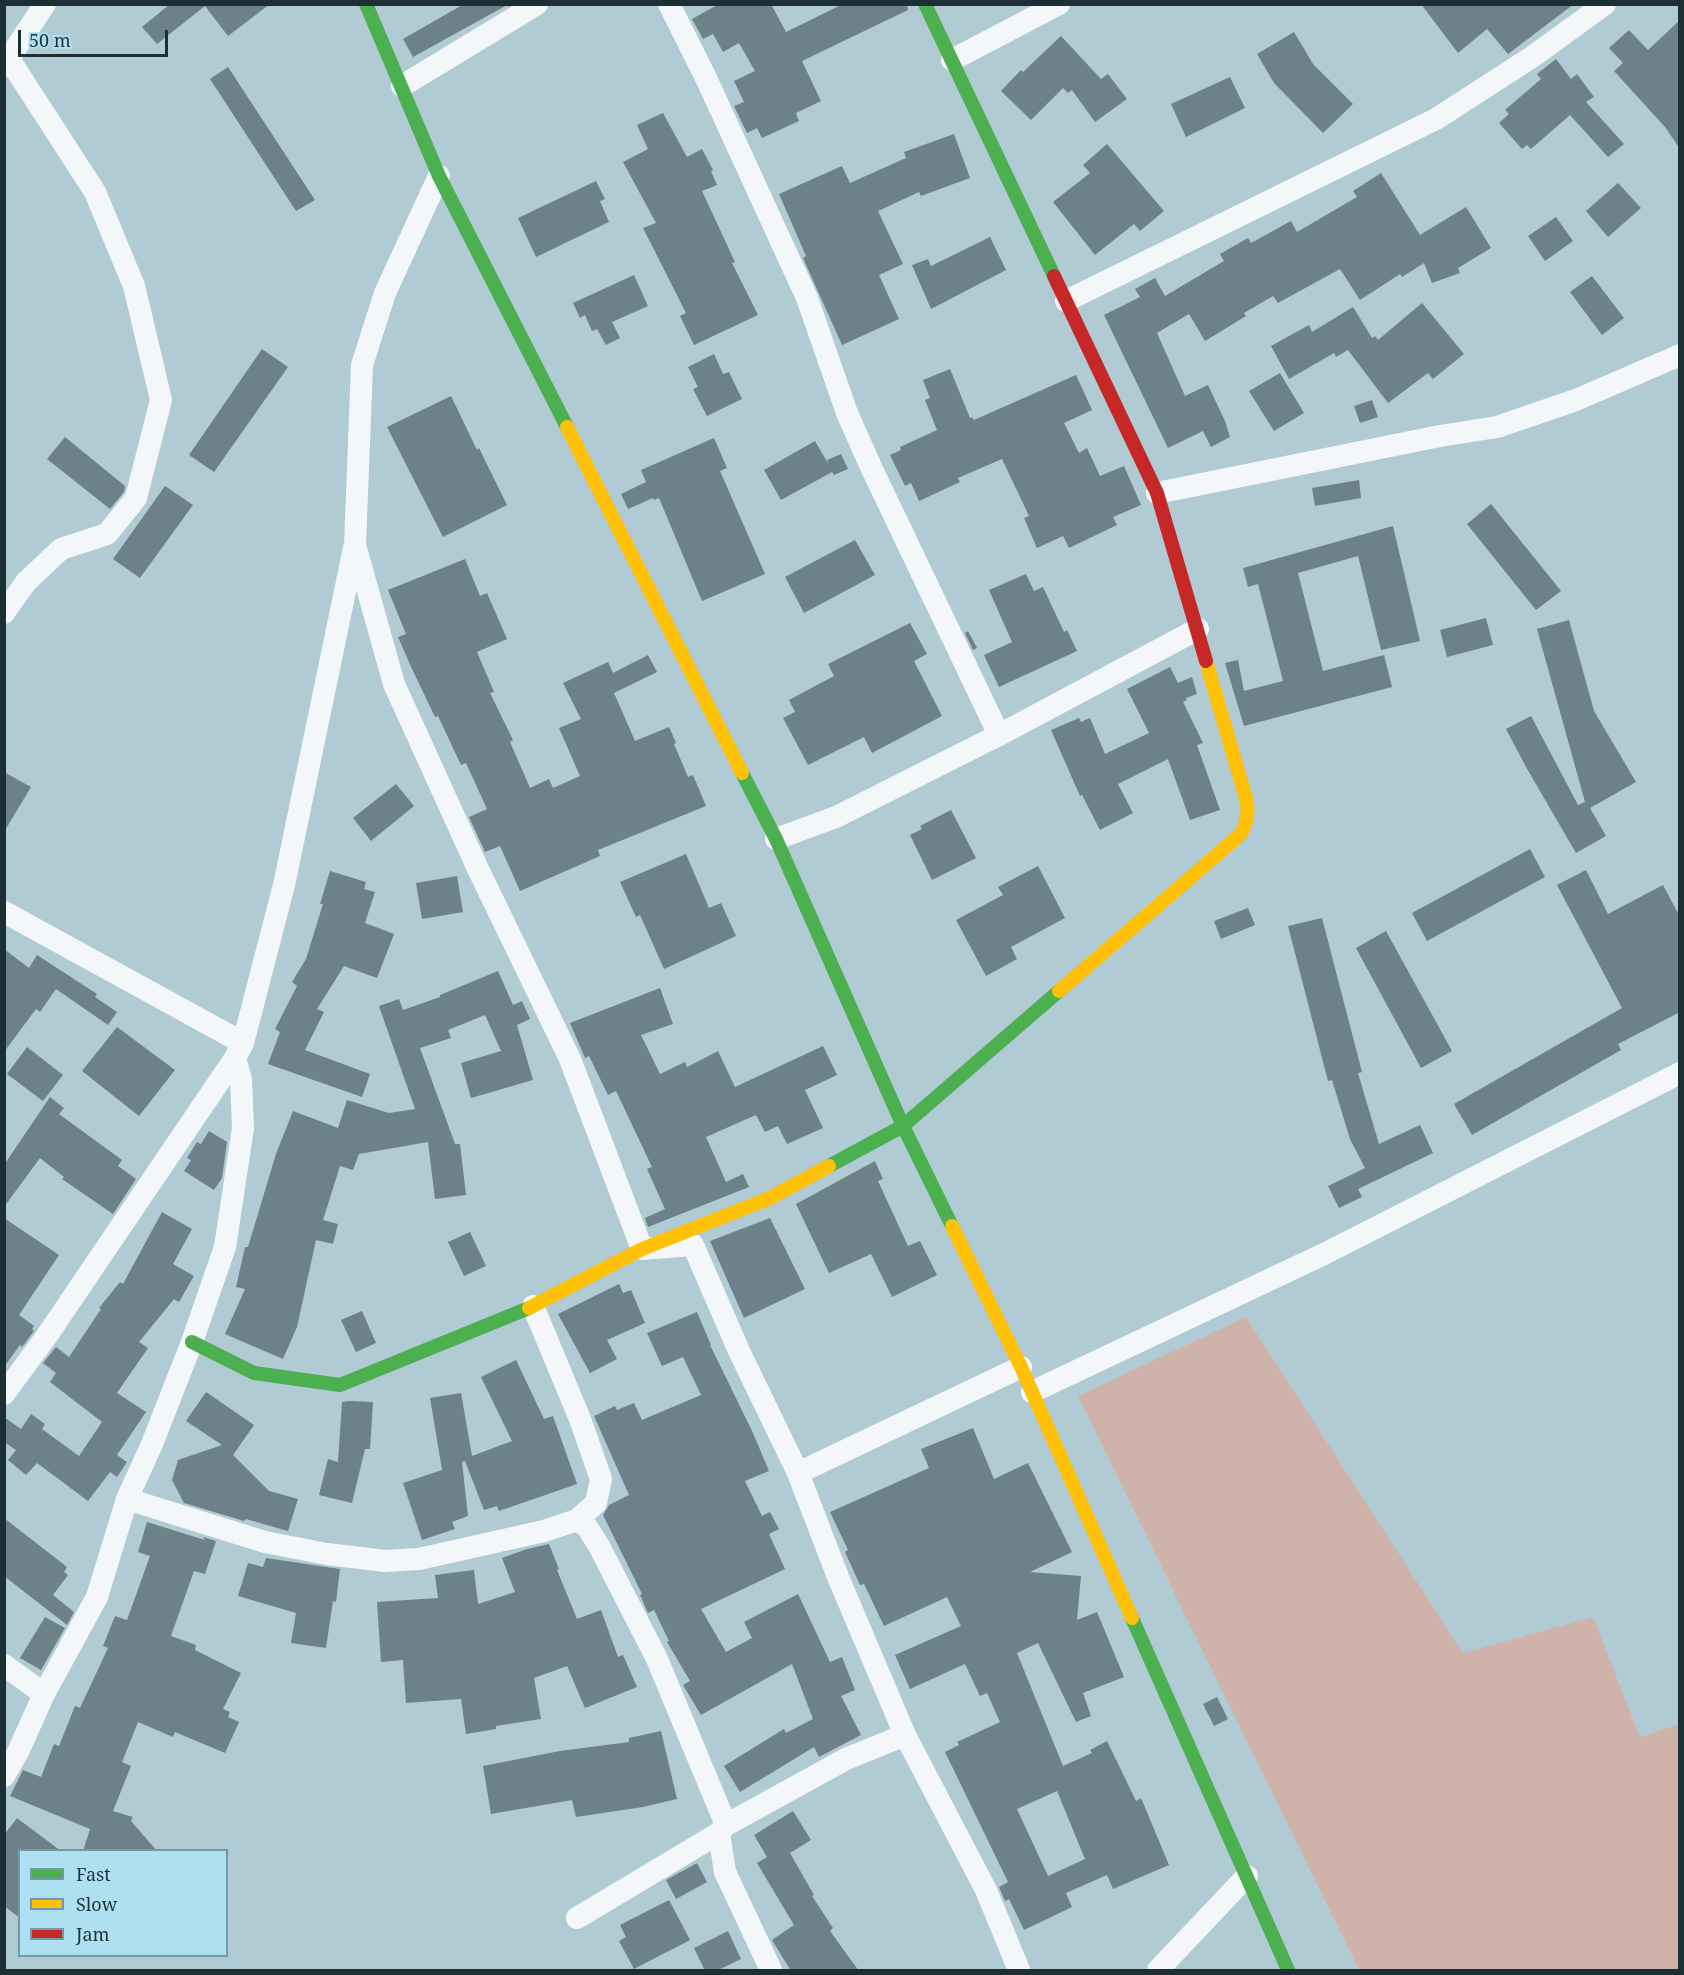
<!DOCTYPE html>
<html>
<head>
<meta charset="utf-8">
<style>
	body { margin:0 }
	#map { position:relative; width:1684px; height:1975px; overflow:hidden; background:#b0cbd4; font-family:"Noto Serif",serif }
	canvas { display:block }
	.frame { position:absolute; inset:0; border:6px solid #1b2f35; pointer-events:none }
	.legend { position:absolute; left:18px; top:1849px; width:210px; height:108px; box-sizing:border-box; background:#aee0f1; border:2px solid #7399a6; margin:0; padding:8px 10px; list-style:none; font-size:18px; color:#1b2f35 }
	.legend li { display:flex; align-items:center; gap:12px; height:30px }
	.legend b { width:30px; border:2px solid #7399a6 }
	.scale { position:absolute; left:18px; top:30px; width:150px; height:27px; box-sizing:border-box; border:3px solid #1b2f35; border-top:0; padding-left:8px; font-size:18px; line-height:21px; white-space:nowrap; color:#1b2f35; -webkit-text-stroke:4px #aee0f1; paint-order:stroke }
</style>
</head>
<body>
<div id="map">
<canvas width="1684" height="1975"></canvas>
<div class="frame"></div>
<ul class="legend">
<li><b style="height:8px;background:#4caf50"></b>Fast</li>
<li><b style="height:8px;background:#ffc107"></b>Slow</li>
<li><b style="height:8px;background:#c62828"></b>Jam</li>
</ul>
<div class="scale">50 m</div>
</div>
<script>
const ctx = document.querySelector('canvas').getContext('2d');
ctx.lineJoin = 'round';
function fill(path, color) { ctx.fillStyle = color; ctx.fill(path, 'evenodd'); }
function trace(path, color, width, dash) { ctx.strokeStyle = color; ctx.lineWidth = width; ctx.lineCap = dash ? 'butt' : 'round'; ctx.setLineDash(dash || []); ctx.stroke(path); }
fill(new Path2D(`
	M1246 1317 1463 1653 1593 1617 1640 1737 1679 1724V1970H1359L1078 1396Z`), '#cfb3aa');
fill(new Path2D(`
	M170 4H270L228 36 205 6 157 44 142 27Z
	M464 4H509L413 57 403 39Z
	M719 4H771L786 32 843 4H907L908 10 802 61 821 101 796 113 799 121 762 138 757 128 747 133 734 106 744 102 734 81 755 71 739 43 723 52 713 34 703 39 692 19Z
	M1421 4H1574L1508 54 1487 29 1458 53Z
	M1680 20V149L1665 127 1614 71 1623 63 1609 48 1629 30 1648 50Z
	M1294 32 1313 64 1353 104 1323 133 1274 83 1257 54Z
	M1061 36 1101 79 1108 74 1127 99 1095 122 1072 90 1068 93 1063 88 1031 120 1001 91 1021 70 1023 72Z
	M1556 59 1571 79 1577 74 1594 97 1586 102 1624 144 1608 157 1570 115 1531 149 1527 145 1522 149 1499 123 1509 114 1505 110 1541 79 1537 74Z
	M228 67 315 200 296 211 210 79Z
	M1230 77 1245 108 1186 137 1171 104Z
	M663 113 687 157 702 149 713 170 711 171 717 185 702 191 735 262 732 263 758 315 694 345 680 316 686 313 643 228 656 223 623 162 648 149 637 125Z
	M954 134 970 178 921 196 919 192 878 211 903 264 879 275 899 319 842 345 803 258 806 256 779 194 842 166 850 183 906 158 904 152Z
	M1107 144 1164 211 1140 231 1134 224 1095 255 1053 202 1090 173 1083 165Z
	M1381 173 1420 235 1466 207 1491 248 1458 268 1460 273 1432 283 1424 263 1402 277 1400 274 1360 300 1340 269 1278 303 1273 296 1244 313 1246 316 1205 341 1189 314 1157 333 1185 396 1208 385 1225 421 1230 437 1211 447 1203 431 1168 448 1104 315 1140 297 1135 289 1155 278 1165 296 1224 261 1220 254 1248 238 1251 243 1291 221 1297 232 1357 197 1353 191Z
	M596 181 605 199 600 201 609 222 536 257 518 218Z
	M1618 183 1641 208 1608 237 1586 211Z
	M1556 217 1573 241 1545 261 1528 236Z
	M990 237 1006 270 931 309 912 265 928 259 931 266Z
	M634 275 648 306 612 322 620 338 606 345 597 329 592 331 585 315 580 318 573 303Z
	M1592 276 1624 318 1602 335 1570 292Z
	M1422 303 1464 354 1433 379 1428 373 1388 403 1348 350 1336 357 1334 353 1289 379 1271 346 1309 325 1312 332 1353 307 1372 338 1375 336 1378 340Z
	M262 349 288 367 214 472 189 455Z
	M714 354 723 374 729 372 742 399 707 416 693 389 698 387 688 367Z
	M950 369 970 418 972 417 974 420 1076 375 1092 410 1064 423 1079 453 1087 448 1100 476 1124 466 1141 505 1113 517 1117 525 1069 548 1063 536 1037 548 1024 518 1029 516 1002 459 958 478 960 482 919 501 911 483 905 486 890 455 901 450 900 447 937 430 925 400 930 398 923 380Z
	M1280 373 1304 413 1274 431 1249 391Z
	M451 396 477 450 479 448 507 505 443 537 387 427Z
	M1372 400 1378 417 1360 423 1354 406Z
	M65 437 125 486 124 492 110 509 47 459Z
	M714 438 727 468 720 471 765 574 702 601 659 498 654 500 653 498 628 509 621 494 646 482 641 470Z
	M815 441 829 465 827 460 841 454 848 469 834 475 832 472 781 500 764 470Z
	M1359 480 1361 498 1315 506 1312 488Z
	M165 486 193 505 140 578 113 559Z
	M1491 504 1561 591 1536 610 1467 524Z
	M1393 526 1420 641 1381 650 1358 556 1298 573 1323 671 1384 655 1392 687 1244 726 1225 663 1238 660 1244 691 1283 681 1258 584 1248 587 1243 568Z
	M855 540 875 575 804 613 785 577Z
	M465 559 480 596 487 593 507 639 477 652 494 692 490 693 513 740 510 742 530 788 549 779 553 788 580 776 559 728 581 719 563 683 608 662 613 673 648 655 657 672 614 693 635 741 669 727 676 743 674 744 688 777 693 775 706 806 598 850 600 856 520 891 500 846 485 852 469 817 487 809 466 763 461 765 438 716 435 717 412 669 398 637 406 634 388 590Z
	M1026 574 1034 591 1043 587 1064 632 1067 630 1077 651 999 687 984 655 1012 642 989 590Z
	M1486 618 1493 645 1447 657 1440 630Z
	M1569 620 1594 711 1636 782 1590 808 1606 836 1576 853 1526 767 1506 729 1531 716 1578 805 1585 802 1537 629Z
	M910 623 927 654 914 661 942 716 872 753 864 737 808 765 783 718 795 712 789 700 834 676 828 664Z
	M968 631 977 648 973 650 965 633Z
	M1170 667 1178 683 1192 677 1197 694 1186 698 1187 700 1183 702 1203 743 1197 745 1220 810 1190 820 1168 759 1118 784 1133 813 1100 830 1082 795 1080 796 1051 730 1079 718 1081 722 1090 718 1105 754 1149 733 1127 689Z
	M4 772 31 787 4 832Z
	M396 784 414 806 371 841 353 818Z
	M951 810 976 858 932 880 910 835 922 829 920 826Z
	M1530 849 1545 877 1427 941 1412 913Z
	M686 854 709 908 721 903 736 936 664 969 640 915 636 917 620 882Z
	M1038 866 1065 918 1011 947 1017 959 986 976 956 920 1003 895 998 887Z
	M1586 870 1608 914 1663 885 1680 917V1012L1618 1044 1621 1050 1472 1135 1454 1104 1622 1008 1557 885Z
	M330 871 366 882 364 889 375 892 365 923 394 934 377 978 344 966 317 1009 324 1012 305 1050 370 1074 362 1097 268 1064 280 1032 275 1029 297 986 292 982 306 959 323 904H320Z
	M457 876 463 912 422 919 416 883Z
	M1248 908 1255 925 1221 939 1214 921Z
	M1322 918 1362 1072 1358 1073 1379 1144 1420 1125 1433 1153 1358 1189 1362 1197 1339 1208 1328 1186 1365 1168 1350 1139 1332 1080 1328 1081 1288 926Z
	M1386 931 1452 1051 1421 1068 1356 948Z
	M4 949 29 968 37 955 97 994 95 997 117 1012 108 1025 56 989 40 1012 36 1009 4 1052Z
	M498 971 513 1005 522 1001 530 1019 517 1025 533 1080 471 1098 461 1063 501 1051 485 1015 448 1030 451 1038 420 1048 455 1144H460L466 1195 435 1199 428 1142 359 1154 353 1170 340 1166 323 1220 338 1224 333 1244 316 1240 297 1327 283 1359 225 1334 245 1289 236 1287 245 1247H248L276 1154 293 1111 338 1128 347 1100 389 1113 415 1109 379 1006 399 999 403 1010 440 997V995Z
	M660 988 673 1024 641 1035 660 1074 685 1062 687 1067 718 1051 735 1087 823 1046 837 1075 805 1090 823 1128 787 1144 778 1126 765 1132 756 1115 706 1137 726 1182 743 1174 749 1187 648 1227 645 1218 665 1209 647 1169 652 1167 616 1091 608 1095 589 1056 585 1058 570 1023Z
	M117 1027 175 1070 139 1116 82 1071Z
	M27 1047 63 1075 43 1101 7 1074Z
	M50 1097 64 1108 59 1114 122 1160 118 1166 136 1179 113 1214 62 1179 64 1177 40 1158 4 1207V1165Z
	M209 1131 227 1142 222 1178 214 1190 184 1171 191 1160 187 1158 197 1142 201 1144Z
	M875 1161 883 1179 878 1181 908 1246 920 1241 937 1275 892 1297 871 1254 829 1273 796 1204Z
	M162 1212 192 1229 173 1264 194 1276 179 1302 174 1299 139 1342 148 1348 117 1393 146 1412 117 1455 127 1462 117 1477 110 1472 88 1501 37 1463 26 1475 8 1460 16 1450 4 1442V1417L21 1429 31 1414 45 1424 42 1429 79 1456 102 1422 50 1382 56 1373 43 1363 56 1347 69 1357 101 1309 99 1308 120 1282 123 1284Z
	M4 1218 59 1255 19 1315 34 1326 32 1329 34 1331 22 1347 20 1345 4 1367Z
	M770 1218 805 1289 744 1318 710 1241Z
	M470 1232 486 1266 464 1276 448 1242Z
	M619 1284 623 1293 631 1290 645 1323 607 1340 617 1359 590 1373 558 1314Z
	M362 1311 376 1343 356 1352 341 1320Z
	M697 1312 711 1345H710L753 1433 769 1471 745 1481 762 1516 770 1512 779 1529 769 1534 785 1569 701 1609 726 1652 752 1638 744 1622 798 1594 830 1662 842 1657 855 1690 841 1696 861 1735 819 1757 814 1747 740 1792 724 1766 784 1729 786 1733 813 1719 792 1664 701 1715 683 1685 690 1681 667 1642 669 1641 654 1610 648 1613 640 1595 642 1594 603 1515 609 1505 629 1495 594 1416 615 1406 617 1410 634 1403 642 1420 701 1395 683 1357 662 1366 647 1333Z
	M516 1360 544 1419 553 1416 577 1484 499 1511 497 1506 484 1510 465 1461 462 1462 468 1516 452 1522 455 1529 422 1540 403 1483 442 1470 430 1398 461 1393 472 1456 512 1441 481 1377Z
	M206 1392 254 1425 233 1455 269 1491 298 1499 288 1531 246 1519 244 1521 184 1503 172 1480 178 1460 222 1445 186 1421Z
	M349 1401 373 1402 370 1449H365L352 1503 319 1495 328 1459 338 1462 342 1402Z
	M973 1428 994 1479 1028 1463 1072 1552 1030 1572 1081 1576 1077 1620 1097 1612 1124 1677 1083 1693 1091 1716 1076 1722 1038 1643 1017 1653 1063 1766 1092 1753 1090 1750 1107 1741 1136 1801 1141 1798 1169 1865 1113 1889 1107 1875 1066 1893 1072 1907 1024 1930 1009 1899 1005 1901 999 1887 1008 1882 945 1752 959 1745 957 1742 1000 1722 987 1693 980 1696 965 1664 910 1689 895 1655 961 1626 947 1597 884 1626 864 1584 860 1585 845 1552 848 1550 830 1512 929 1468 921 1449ZM1057 1791 1085 1859 1048 1876 1017 1809Z
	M4 1518 67 1567 64 1572 68 1575 53 1595 74 1612 67 1625 4 1576Z
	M147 1522 205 1540 203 1537 216 1541 205 1574 194 1571 171 1636 196 1645 195 1650 241 1673 223 1709 230 1712 228 1717 239 1722 225 1753 175 1732 173 1737 138 1722 122 1762 131 1766 113 1811 133 1817 131 1821 157 1851H83L90 1829 10 1796 23 1770 41 1777 54 1744 59 1746 75 1706 80 1708 108 1648 103 1646 115 1616 127 1620 150 1556 138 1552Z
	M549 1544 559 1569 557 1570 577 1619 601 1610 618 1657 623 1655 637 1687 585 1708 567 1666 534 1678 541 1719 496 1726V1729L466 1734 461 1699 406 1703 403 1660 381 1662 377 1602 438 1598 435 1575 474 1570 478 1604 515 1592 502 1558 527 1549Z
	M266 1558 340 1569 336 1602 333 1601 326 1648 291 1643 296 1613 238 1596 248 1563 263 1567Z
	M45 1617 65 1628 41 1670 20 1658Z
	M1217 1697 1228 1719 1214 1726 1203 1704Z
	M661 1731 677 1799 643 1807 576 1817 572 1800 491 1814 483 1766 560 1751 629 1742V1738Z
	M793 1811 811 1840 790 1853 814 1895 812 1896 833 1928 830 1931 859 1971H791L772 1940 794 1925 757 1863 767 1857 754 1835Z
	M17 1818 61 1851H20V1918L4 1906V1835Z
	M697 1863 707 1882 676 1899 666 1880Z
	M669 1900 690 1940 634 1969 619 1941 626 1937 620 1925Z
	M728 1931 741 1959 716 1971H705L694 1948Z`), '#6c8188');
trace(new Path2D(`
	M669 4 706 78 807 298 847 413 871 467 999 735 836 817 776 839
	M952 60 1059 4
	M4 66 45 4
	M402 86 537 4
	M439 176 385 293 362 365 355 545 394 684 478 869 570 1059 642 1249 693 1245 739 1351 798 1473 838 1577 905 1735 986 1890 1019 1970
	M1066 301 1436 119 1532 57 1605 4
	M1157 493 1440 436 1497 427 1576 400 1680 355
	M4 613 26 582 61 549 107 534 136 498 161 400 134 286 95 192 9 59
	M999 735 1198 629
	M4 912 243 1043
	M1032 1392 1324 1254 1680 1073
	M4 1394 46 1337 235 1058 243 1043 284 885 354 548
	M798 1473 1021 1367
	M127 1499 265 1542 327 1554 385 1561 419 1559 544 1531 577 1520 596 1503 601 1479 580 1419 533 1306
	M577 1520 587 1527 599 1546 657 1659 726 1825
	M4 1665 44 1694
	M4 1776 18 1752 44 1694 97 1597 127 1499 152 1444 192 1342 225 1247 243 1128 241 1079 235 1058
	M719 1833 725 1872 771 1970
	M577 1918 719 1833 726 1825 846 1759 905 1735
	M1158 1970 1247 1876`), '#f3f7f9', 22);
trace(new Path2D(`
	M366 4 439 176 567 427
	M925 4 1054 276
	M742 773 776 839 903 1126 952 1226
	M829 1166 903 1126 1059 991
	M192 1342 254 1373 340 1385 529 1308
	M1132 1618 1288 1970`), '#4caf50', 14);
trace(new Path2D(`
	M567 427 742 773
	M1059 991 1241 834C1247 823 1249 814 1247 802L1206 661
	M952 1226 1021 1367 1132 1618
	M529 1308 642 1249 770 1198 829 1166`), '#ffc107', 14);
trace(new Path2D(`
	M1054 276 1157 493 1206 661`), '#c62828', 14);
</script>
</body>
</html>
